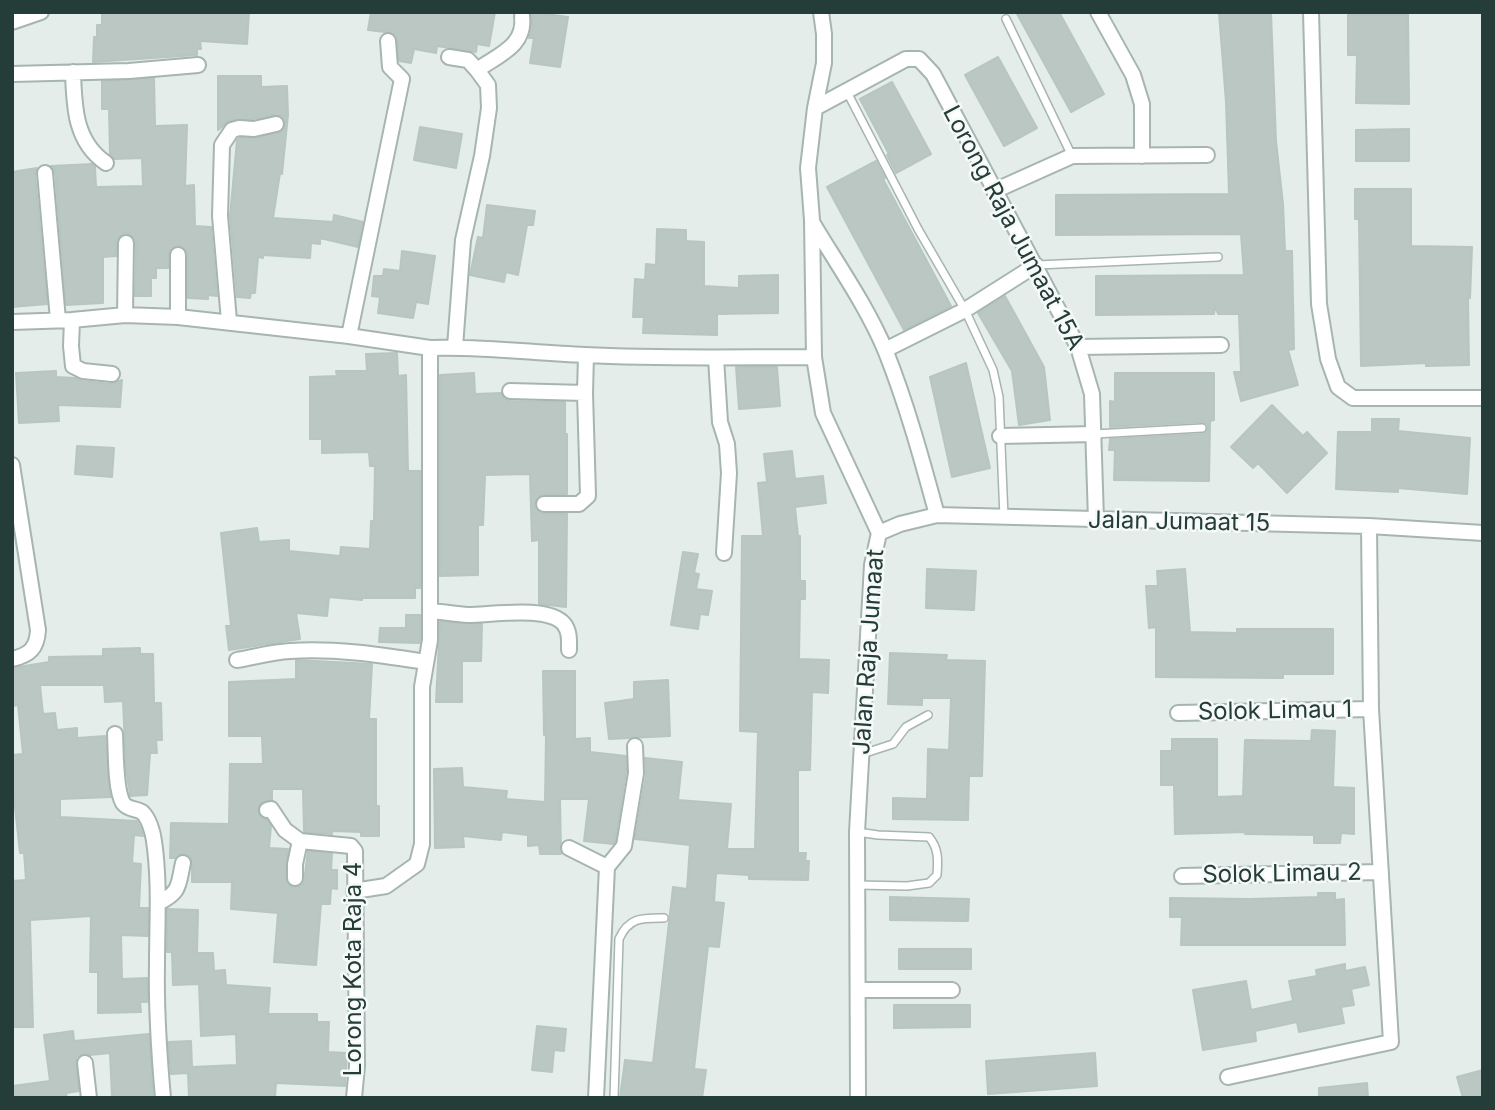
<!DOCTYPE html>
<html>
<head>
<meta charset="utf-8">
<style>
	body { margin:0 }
	#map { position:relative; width:1495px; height:1110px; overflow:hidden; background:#e4edea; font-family:Inter,sans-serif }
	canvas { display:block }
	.frame { position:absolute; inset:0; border:14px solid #253d39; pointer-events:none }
</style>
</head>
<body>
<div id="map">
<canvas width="1495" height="1110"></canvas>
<div class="frame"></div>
</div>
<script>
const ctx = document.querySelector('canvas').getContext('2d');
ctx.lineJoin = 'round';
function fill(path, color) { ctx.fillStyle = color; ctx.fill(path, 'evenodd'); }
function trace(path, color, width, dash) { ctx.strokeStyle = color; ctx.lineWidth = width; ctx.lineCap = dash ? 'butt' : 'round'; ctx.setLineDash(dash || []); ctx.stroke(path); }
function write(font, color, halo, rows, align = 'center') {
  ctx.font = font + ' Inter,sans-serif'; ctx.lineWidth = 5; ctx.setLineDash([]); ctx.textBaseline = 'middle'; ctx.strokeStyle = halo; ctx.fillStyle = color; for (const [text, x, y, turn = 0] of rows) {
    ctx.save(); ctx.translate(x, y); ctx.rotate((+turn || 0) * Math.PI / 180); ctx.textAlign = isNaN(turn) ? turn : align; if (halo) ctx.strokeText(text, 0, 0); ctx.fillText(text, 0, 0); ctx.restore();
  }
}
const building = new Path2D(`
	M102 12H249L247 44 200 41 201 49H197V55L93 62 94 37H97V25H102Z
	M371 12H495L489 46 477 44 476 52 437 46 436 53 414 49 411 63 399 61 397 40 393 33 368 30Z
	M531 12 568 17 560 67 530 63 534 38H529L532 27Z
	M1016 12H1059L1104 94 1071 112Z
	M1271 12 1276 141 1283 204 1285 251H1292L1294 349 1288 350 1298 385 1241 401 1234 372H1241L1239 314H1218L1215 306 1214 314 1096 315V276L1244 275 1241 234 1056 235V195L1229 194 1226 102 1219 13Z
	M1408 14 1409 104 1356 103 1357 55H1348V15Z
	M998 57 1037 128 1004 146 965 75Z
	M218 76H261V87L287 86 288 115 282 174 280 173 273 218 333 222 334 215 363 222 358 247 320 238V244L311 243 310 258 263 255V258L258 257 255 293H251L250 298 237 297 230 216 237 140 240 138H256L278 133 283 131 285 123 283 117 274 115 253 119H236L229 121 218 130Z
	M154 78 155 126 187 125 185 186 194 185 195 226 211 227 217 296 208 295V299L188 298V254L183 247 177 245 169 251 168 268H156V278H151V296H135L136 242 131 235 125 233 117 239 116 256 103 257V303L66 305 55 172 51 166 93 164 95 167 96 187 143 186 142 158 114 159 110 154 109 109H102V81Z
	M892 82 931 154 896 173 887 155 889 154 860 99Z
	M420 127 462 134 456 168 414 160Z
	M1409 129V161H1356V130Z
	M876 161 885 178 883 179 951 306 904 330 827 187Z
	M37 168 35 174 47 304 12 307V172Z
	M1355 189H1411V246L1472 247 1470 298H1468L1469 365 1426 366V363L1361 366 1359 219H1355Z
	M487 205 535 211 533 225H527L518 275 506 272 504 282 470 275 478 237 483 238Z
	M657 229 686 230V241L704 242V286L739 288V276L778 275V313L717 314V335L643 333 644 317H633L635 279 645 280 646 264 656 265Z
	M402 251 435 256 428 304 416 302 413 318 378 313 380 297 372 296 374 276H383L384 269 400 271Z
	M1005 296 1044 367 1050 420 1019 425 1012 371 978 313Z
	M397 353 398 376 406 375 408 471H420V588H415V598H362V600L329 597 327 616 296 613 300 639 229 650 226 626H231L221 533 257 528 259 542 289 540V551L340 556 341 547 370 549 371 521H374L375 466H370L369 452 322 453V439H310V377L337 376 336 371H367L366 354Z
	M966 363 990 468 952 477 930 377Z
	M736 367H777L780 406 739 409Z
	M56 371V377L75 378 82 381 111 384 122 380 120 407 58 405 59 421 19 423 16 373Z
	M474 373 475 394 501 393 504 399 510 401 565 402V434H567V494L540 495 534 505 540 513 567 514 566 607 539 604V540L532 541 530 474 485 475 483 525H478V575L440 576V375Z
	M1115 373H1214V420L1210 421 1209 481 1114 480 1115 450H1109L1110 439 1202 434 1208 428 1207 424 1202 422 1110 427V401L1115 402Z
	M1272 405 1303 436 1307 432 1327 453 1287 493 1258 463 1253 468 1231 447Z
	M1372 419H1399L1398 431 1470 438 1467 494 1398 488V492L1336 489 1338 432H1372Z
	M77 446 114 448 112 477 75 474Z
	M792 451 795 479 823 476 826 503 795 507 798 536H800V581H805V599H800L799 659 829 660 828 693 812 692 810 770H798V853H806L805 861H809L808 880 749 879V875L716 873 714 902 724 903 719 947 708 946 694 1069 706 1070 702 1098H620L625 1060 653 1063 673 887 687 889 690 845 635 839 646 775 645 758 682 762 678 800 731 804 727 849H755L758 732 740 731 742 536H763L758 483 767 482 764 454Z
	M683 552 698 554 694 573 699 574 696 589 712 591 708 615 700 614 698 629 671 625Z
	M927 569 976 571 974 610 926 608Z
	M1185 569 1190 632 1237 633V629H1333V674H1283V678L1156 677V627L1149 628 1146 586H1158L1157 571Z
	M406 615H420V643L379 642 380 628H406Z
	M440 622 482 624 481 661H462V702H436Z
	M140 648V654H153L154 703H161L162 740H156L157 753H150L147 795 130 796V794L126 769 123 701 105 702 104 685H40L43 714 55 713 57 730 77 728V738L105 736 111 797 60 799V817L137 821 141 829 143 836 134 835 132 863 141 864 139 908H148V936L121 935 122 979 147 978V1002H140L141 1012 98 1013V972H90L91 916 30 920 33 1027H12V881L26 880 24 853H20L12 780V755L23 754 18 705 12 706V668L49 662V657L103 656V649Z
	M890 653 947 655 946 660 985 661 982 776H969L968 820 893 819V798L927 799 928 749 949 750 951 698H922V705L888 704Z
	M296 660 372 664 369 719H376V806H379V836H361V832L332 831V834L304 832 303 789H272V800L261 803 258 808 260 816 266 819 271 826 269 848 288 849 285 878 290 886 299 887 304 882 308 851 332 854 331 870H337V889L331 888 330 904H321L316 965 274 962 278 913 231 909 232 882H192V861L190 856 181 854 175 858H170L171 823 229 824 230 764H263L262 736H229V682L296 679Z
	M543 671H575V739L590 738V752L626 756V772L615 842 613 844 584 841 589 799H560L561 854H540L539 845 528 846V835L502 832 501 840 463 836 464 847 435 848 434 769 462 768 463 787 507 791 506 799 545 802 546 735H544Z
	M668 680 670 736 609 739 605 703 634 699V682Z
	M1312 730 1335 731 1333 787 1354 788V834L1341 833 1340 843H1314V835L1245 834 1246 832 1175 834 1174 785H1161V751H1172V739H1217V797L1243 796 1245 740 1311 741Z
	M1318 893H1335V900L1344 899 1345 945H1181L1182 917H1170V898L1250 899 1318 897Z
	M890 897 969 899 968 921 890 920Z
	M167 909 198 910 197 953H213L214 971 225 970 226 985 270 988 268 1014H317V1022H329L328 1052 347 1053 345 1086 276 1083 275 1098H189L188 1073 171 1074 168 1042 191 1041 192 1067 237 1065 236 1034 201 1036 199 984 173 985 172 952H167Z
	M899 949H971V969H899Z
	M1345 964V971L1365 967 1369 985 1351 989 1354 1005 1341 1007 1344 1023 1299 1032 1297 1022 1255 1031 1256 1041 1203 1050 1193 990 1246 981 1251 1010 1293 1001 1289 981 1317 976 1316 970Z
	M894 1005H970V1027L894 1028Z
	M537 1026 566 1029 564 1051 554 1050 552 1072 532 1070Z
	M73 1031 74 1041 149 1034 153 1098H112L110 1053 90 1055 83 1054 76 1057 79 1091 66 1093 67 1098H12V1086L50 1081 44 1035Z
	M1095 1053 1097 1086 988 1094 986 1061Z
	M1483 1070V1098H1463L1457 1077Z
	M1367 1083 1368 1098H1319V1088Z`);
fill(building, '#bac7c3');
trace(building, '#b7c6c2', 2);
const lane = new Path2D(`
	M1006 19 1072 156
	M846 90 918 229 965 310 993 370 999 397 1004 517
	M1037 265 1218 257
	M1095 434 1202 428
	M862 754 893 744 906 727 928 715
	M857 832 878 835 929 837C939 849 938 860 937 875L929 883 907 886 857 885
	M614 1098 619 939C629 917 642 918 664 918`);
const street = new Path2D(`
	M821 12 824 34V63L815 108 808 168 812 220 814 357 823 413 879 533 872 565 857 832 858 1098
	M1098 12 1133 75 1142 104V156
	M1311 12 1319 304 1328 359 1338 387 1353 398H1483
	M12 22 41 12
	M449 57 468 60 477 70 488 85 489 108 482 156 463 240 455 347
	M477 70C498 55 526 46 522 16
	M73 72C74 107 75 142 106 163
	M12 74 129 71 198 65
	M815 108 906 59H919L933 74 1078 347 1092 394 1096 520
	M45 173 58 320
	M994 191 1072 156 1207 155
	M812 222C837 264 867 306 886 352 907 405 922 460 937 515
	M125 315 126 243
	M178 317V255
	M72 320 71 346 73 366 83 371 112 374
	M229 321 220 216 222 145 232 130 239 128 254 129 276 124
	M12 322 72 320 125 315 178 317 349 336 430 348C482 346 533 353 585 355 661 359 737 357 814 357
	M349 336 402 79 390 67 388 41
	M1078 347 1221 345
	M885 350 965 310 1036 265
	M716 358 720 422 727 444 729 473 724 553
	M510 391 585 393
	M1000 436 1095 434
	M12 465 38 630C37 648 30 655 12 659
	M544 504H579L588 496 585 393 586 355
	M879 533 900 524 937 515 1369 526 1483 533
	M430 611C443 612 455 614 468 615 491 615 548 605 564 624 570 632 569 641 569 650
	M237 660C254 657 272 652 290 651 336 648 380 655 426 662
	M1178 713 1371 709
	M115 734C116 751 115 789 123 803 128 810 135 808 142 812 149 818 153 833 154 841 160 882 157 923 157 964 156 1009 159 1053 163 1098
	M267 810 271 809 285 830 300 841
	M569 848 607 867 596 1098
	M607 867 624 846 636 773 635 746
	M1182 876 1381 872
	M295 878V864L300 841 351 846 355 851 357 1066 354 1098
	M354 891 386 886 417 864 422 844V687L430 640V348
	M158 903C181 892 178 885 183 863
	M858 990H952
	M85 1063 89 1098
	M1228 1077 1391 1042 1371 709 1369 526`);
trace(lane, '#a7b5b1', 10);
trace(street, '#a7b5b1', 18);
trace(lane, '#fff', 7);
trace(street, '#fff', 14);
write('24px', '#253d39', '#f5f9f8', [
	["Lorong Raja Jumaat 15A",1013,228,62],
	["Jalan Jumaat 15",1179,522,1],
	["Jalan Raja Jumaat",869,652,-86],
	["Solok Limau 1",1275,711,-1],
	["Solok Limau 2",1282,874,-1],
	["Lorong Kota Raja 4",354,969,-90]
]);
</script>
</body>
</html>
